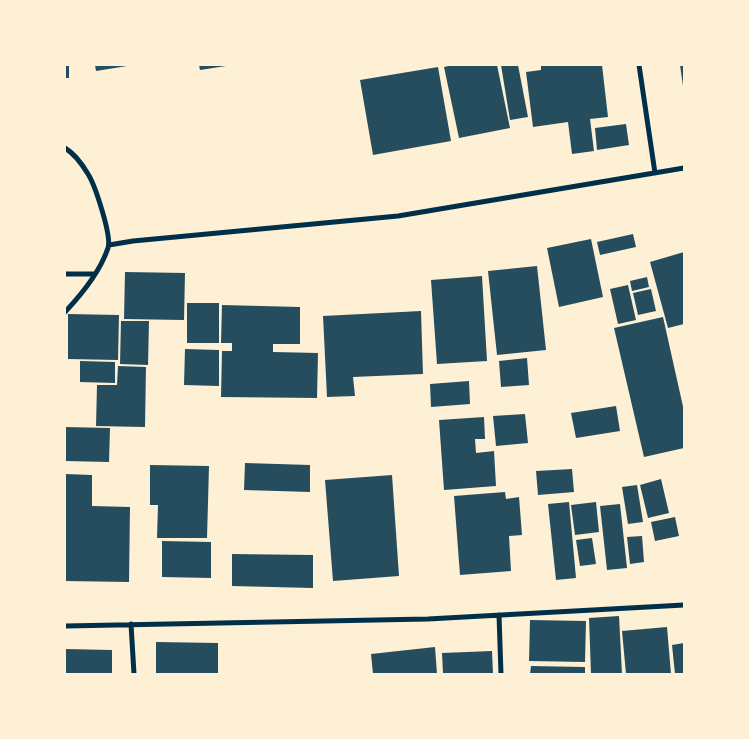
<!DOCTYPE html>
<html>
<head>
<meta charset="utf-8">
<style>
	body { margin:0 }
	#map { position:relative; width:749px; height:739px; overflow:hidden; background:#fdf0d5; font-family:"Exo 2",sans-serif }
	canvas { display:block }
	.frame { position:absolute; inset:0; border:66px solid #fdf0d5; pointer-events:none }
</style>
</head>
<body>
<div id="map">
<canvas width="749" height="739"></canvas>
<div class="frame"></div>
</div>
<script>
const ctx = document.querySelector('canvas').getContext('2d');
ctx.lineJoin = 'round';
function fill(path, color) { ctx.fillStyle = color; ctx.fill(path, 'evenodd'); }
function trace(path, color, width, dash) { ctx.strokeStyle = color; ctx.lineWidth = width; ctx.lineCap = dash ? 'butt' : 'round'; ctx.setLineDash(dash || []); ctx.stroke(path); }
fill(new Path2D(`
	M65 65H69V78H65Z
	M95 65H127V66L96 71Z
	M199 65H226V66L200 70Z
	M453 65H497L510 128 459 138 444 67Z
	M501 65H518L528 117 510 120Z
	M541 65H602L608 117 590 119 594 151 572 154 568 122 533 127 526 72 541 70Z
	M680 65H684V86H683Z
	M438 67 451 141 373 155 360 80Z
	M626 124 629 145 597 150 595 128Z
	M633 234 636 247 600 255 597 242Z
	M591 239 603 297 559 307 547 248Z
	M684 252V324L668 328 650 262Z
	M537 266 546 350 497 355 488 271Z
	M125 272 185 273 184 320 124 319Z
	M482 276 487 361 437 364 431 280Z
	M647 277 649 287 632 291 630 281Z
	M628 285 636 320 618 324 610 289Z
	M651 289 656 311 638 315 633 293Z
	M187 303H219V343H187Z
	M222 305 300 307V344H273V352L318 353 317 398 221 397 222 351H232V343H221Z
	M421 311 423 374 353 377 355 396 327 397 323 316Z
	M68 314 119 315 118 360 68 359Z
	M663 317 684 411V448L644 457 614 328Z
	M121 321H149L148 365 120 364Z
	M185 349 219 350V386L184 385Z
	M527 358 529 385 501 387 499 361Z
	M80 361 115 362V383L80 382Z
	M118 366 146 367 145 427 96 426 97 385H117Z
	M469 381 470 404 431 407 430 384Z
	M616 406 620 431 576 438 571 413Z
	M525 414 528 443 496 446 493 416Z
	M484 417 485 439H475L476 453 494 451 496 486 444 490 439 420Z
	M65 427 110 428 109 462 65 461Z
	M245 463 310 465V492L244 490Z
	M150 465 209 466 207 538H157L158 505H150Z
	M572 469 574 492 538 495 536 471Z
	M65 474 92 475V506L130 507 129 582 65 581Z
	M392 475 399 576 333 581 325 480Z
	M661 479 669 513 648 518 640 485Z
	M637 485 643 522 628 524 622 487Z
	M505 492 506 499 519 497 522 535 509 536 511 571 460 575 454 496Z
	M569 502 576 578 556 580 548 504Z
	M596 502 599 532 575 535 571 505Z
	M620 504 627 568 607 570 600 506Z
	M675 517 679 536 655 541 651 522Z
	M642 536 644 562 630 564 627 537Z
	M592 538 596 564 580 566 576 540Z
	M162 541 211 542V578L162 577Z
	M232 554 313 555V588L232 586Z
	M619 616 622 674H591L589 618Z
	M530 620 586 621 585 662 529 661Z
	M667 627 671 674H626L622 631Z
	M156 642 218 643V674H156Z
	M684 643V674H675L672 645Z
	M435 647 437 674H373L371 654Z
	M65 649 112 650V674H65Z
	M492 651 493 674H443L442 653Z
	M531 666 585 667V674H530Z`), '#264d5e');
trace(new Path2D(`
	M639 65 655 173
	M65 148C75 154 82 164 88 174 95 185 112 236 108 248 100 272 82 294 65 312
	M109 245 133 241 398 216 684 168
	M65 274H95
	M499 615 501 674
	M131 624 134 674
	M65 626 428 619 684 605`), '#003049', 5);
</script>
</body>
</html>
